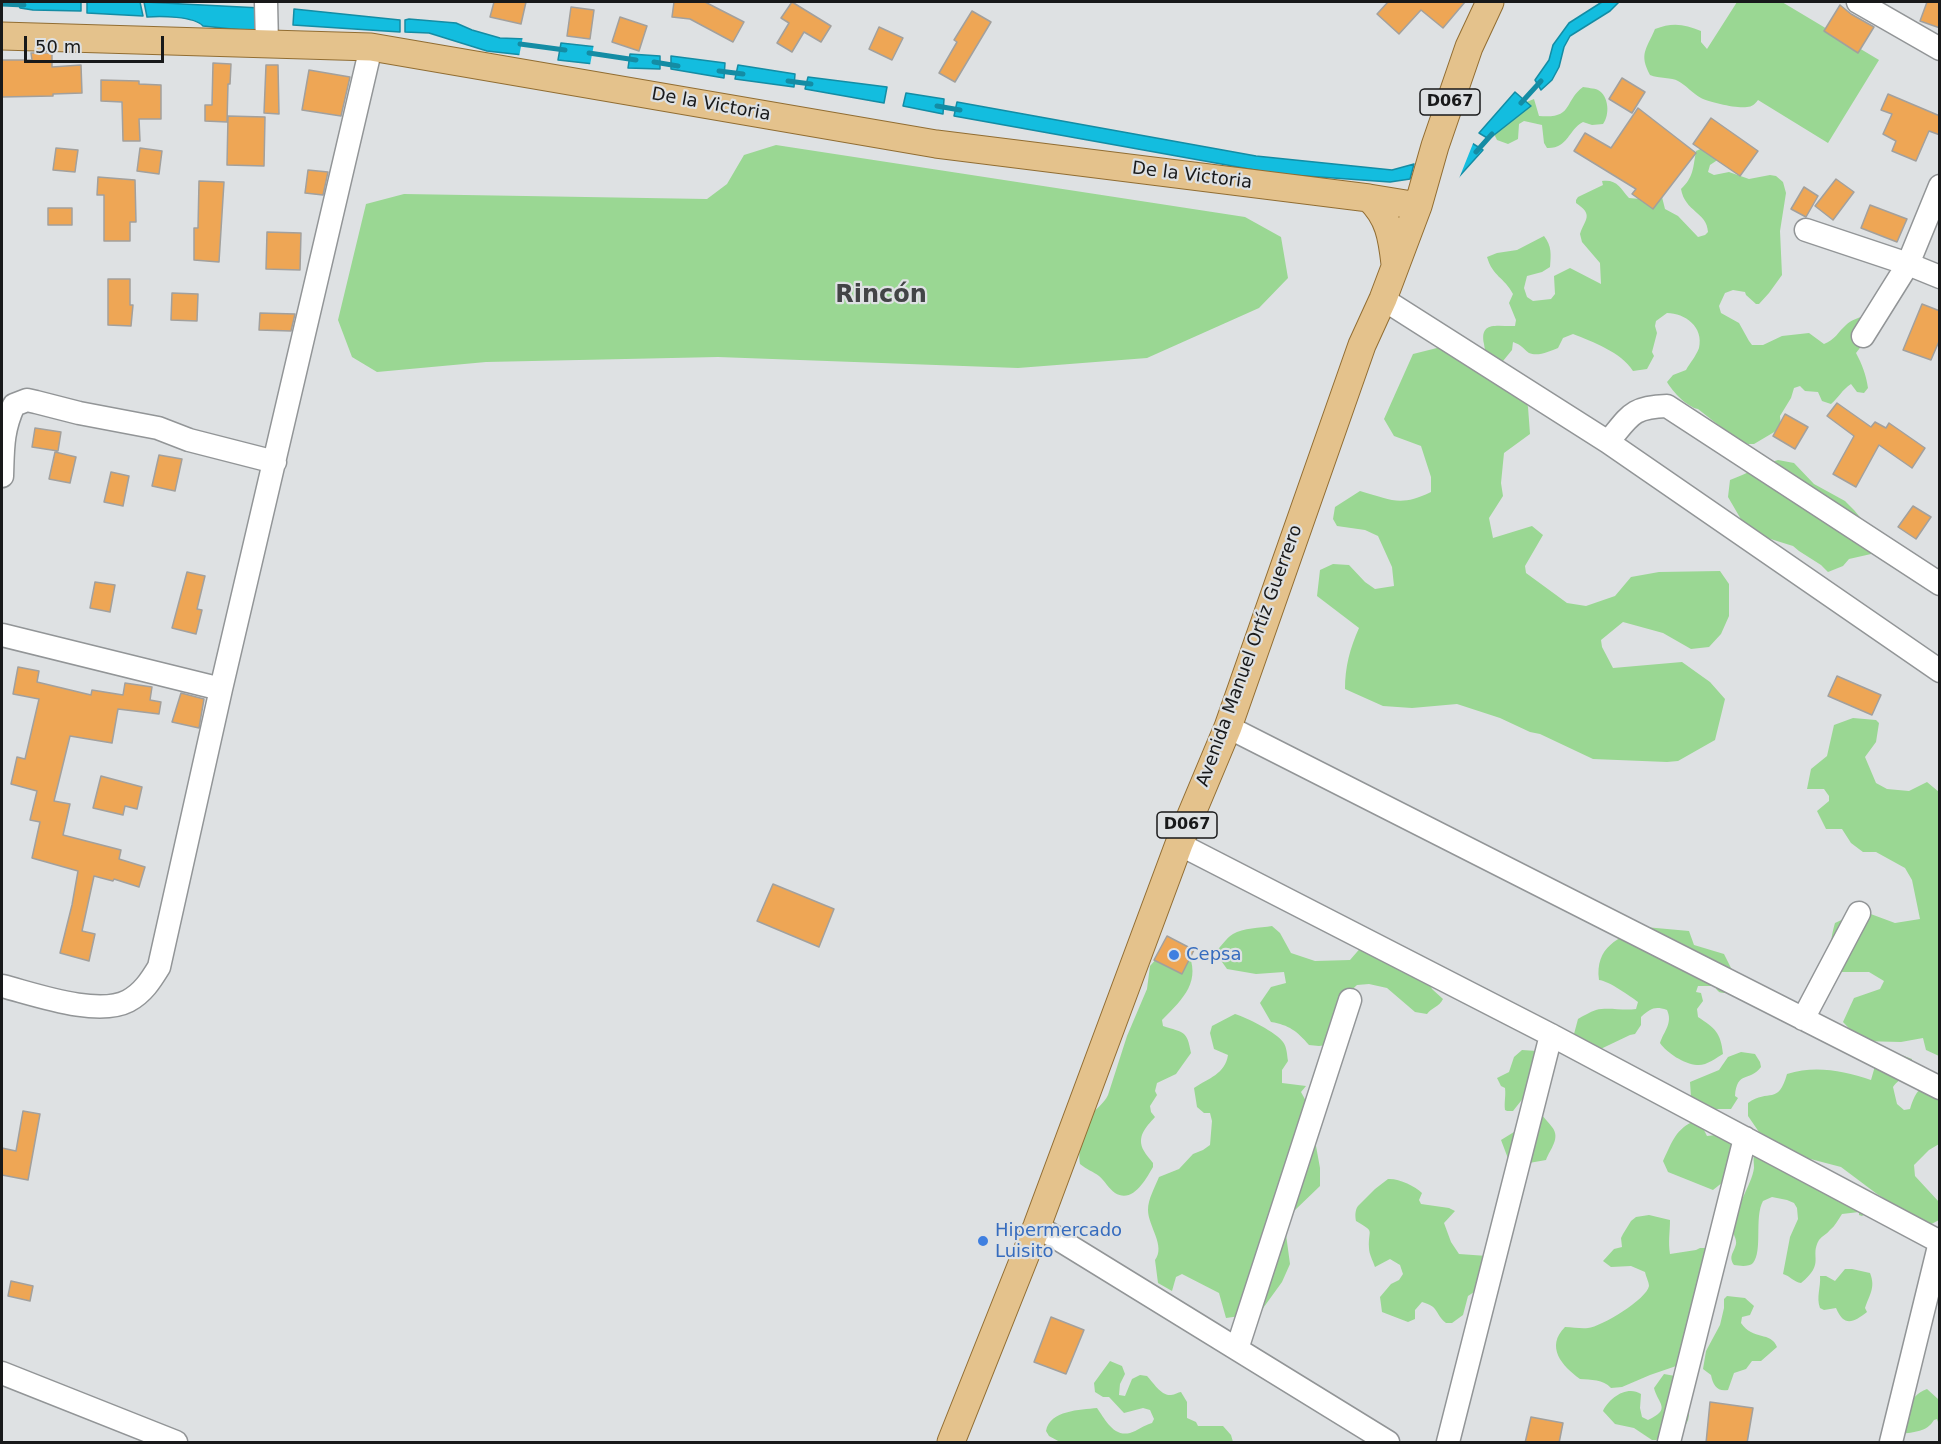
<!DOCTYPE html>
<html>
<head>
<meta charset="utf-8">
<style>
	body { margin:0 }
	#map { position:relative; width:1941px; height:1444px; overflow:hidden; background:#dee1e3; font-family:"DejaVu Sans",sans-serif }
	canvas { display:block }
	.frame { position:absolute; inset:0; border:3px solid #18191a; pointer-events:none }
	.scale { position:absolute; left:24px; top:36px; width:140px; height:27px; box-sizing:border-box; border:3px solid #18191a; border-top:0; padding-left:8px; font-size:18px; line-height:21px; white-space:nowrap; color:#18191a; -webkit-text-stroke:4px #dee1e3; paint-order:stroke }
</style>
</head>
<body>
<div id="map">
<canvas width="1941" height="1444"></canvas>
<div class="frame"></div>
<div class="scale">50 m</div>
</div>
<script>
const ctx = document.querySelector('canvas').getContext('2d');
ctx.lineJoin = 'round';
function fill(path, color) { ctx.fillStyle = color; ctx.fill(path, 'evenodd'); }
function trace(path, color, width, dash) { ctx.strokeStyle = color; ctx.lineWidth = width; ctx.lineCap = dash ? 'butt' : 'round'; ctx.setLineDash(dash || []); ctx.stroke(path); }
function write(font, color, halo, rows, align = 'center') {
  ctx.font = font + ' "DejaVu Sans",sans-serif'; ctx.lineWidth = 4.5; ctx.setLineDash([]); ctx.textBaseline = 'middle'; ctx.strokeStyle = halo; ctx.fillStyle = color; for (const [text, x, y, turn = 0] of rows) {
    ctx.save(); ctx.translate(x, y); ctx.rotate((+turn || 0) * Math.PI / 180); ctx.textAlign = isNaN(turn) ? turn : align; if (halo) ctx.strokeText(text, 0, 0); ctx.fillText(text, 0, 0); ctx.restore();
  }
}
fill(new Path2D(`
	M1737 2H1782L1879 60 1828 143 1758 100C1755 104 1752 107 1747 107 1738 109 1709 102 1701 98 1692 93 1686 85 1678 81 1672 77 1659 79 1650 75 1639 54 1646 50 1655 29 1672 22 1685 24 1701 31V42L1707 49Z
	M1583 87C1587 88 1594 88 1598 90 1609 96 1610 115 1603 124L1592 125 1583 122C1568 130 1568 149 1547 148L1544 143 1542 125 1524 121 1519 124 1518 139 1508 144 1497 140 1495 136 1496 122 1524 103 1534 99 1539 116C1574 119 1563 102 1583 87Z
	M1714 143 1722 157 1710 165 1708 172 1714 175 1729 172 1749 179 1770 175 1776 176 1783 182 1786 193 1780 231 1782 275 1769 293 1759 304H1756L1746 295 1745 292 1733 290 1725 293 1719 306 1721 313 1739 323 1749 341 1752 345H1763L1782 336 1809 333 1824 344C1835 340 1838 332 1846 325 1851 320 1858 318 1864 316L1866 340 1856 353C1862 364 1866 375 1868 388L1864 393 1857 392 1851 384C1842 390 1839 397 1831 404L1822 401 1818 392 1805 391 1800 386 1794 388 1791 398 1780 416 1781 428 1754 444H1748L1736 439 1698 409C1687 407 1673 392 1667 382L1673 375 1686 370C1690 363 1696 356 1699 348 1704 327 1685 313 1667 313L1656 321 1655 326 1657 333 1652 352 1654 356 1647 369 1633 371C1621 352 1593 342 1573 334L1563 338 1558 348C1550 351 1538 357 1529 353 1522 348 1522 345 1513 342L1512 350 1503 361 1492 362C1487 357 1485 352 1484 344 1479 320 1499 327 1515 326L1516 320 1509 303 1513 294C1504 277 1493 277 1487 257L1497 253 1517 250 1544 236C1552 246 1551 255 1550 267L1542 272 1527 276 1524 288 1527 297 1533 301 1551 299 1555 294 1554 276 1570 268 1601 284 1600 263 1582 242 1580 234C1585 219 1594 215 1576 203V200L1578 197 1603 185 1602 181C1617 179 1620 188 1629 198L1640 199 1662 197 1665 209 1678 216 1698 237 1705 235 1708 232C1707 212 1685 212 1681 189 1694 177 1693 167 1696 151Z
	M776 145 1245 217 1281 237 1288 278 1259 308 1147 358 1018 368 718 357 486 362 377 372 352 357 338 320 366 204 404 194 707 199 727 184 744 155Z
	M1441 347 1519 383 1528 407 1530 434 1504 453 1501 483 1503 496 1489 518 1493 538 1532 526 1543 535 1525 566 1526 573 1567 603 1586 606 1615 596 1631 577 1659 572 1720 571 1729 584V616L1721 634 1709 647 1691 649 1663 633 1623 622 1601 640 1602 647 1613 668 1682 662 1710 682 1725 699 1715 740 1678 761 1667 762 1593 759 1540 734 1530 732 1500 718 1457 704 1412 708 1383 706 1345 689C1345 667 1350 648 1359 628L1317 596 1320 570 1333 564 1349 565 1365 582 1375 589 1394 586 1392 567 1378 536 1365 530 1337 526 1333 519 1335 507 1360 491C1392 500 1400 507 1431 492V477L1421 446 1394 436 1384 419 1413 354Z
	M1778 460 1794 463 1814 484 1845 501 1854 510 1864 522 1872 549 1871 554 1849 559 1843 566 1828 572 1821 565 1799 551 1793 546 1761 536 1742 521 1728 497 1730 480C1747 474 1761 465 1778 460Z
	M1853 718 1876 720 1879 723 1876 742 1865 757 1876 783 1887 789 1909 791 1927 782 1939 792V1056L1926 1050 1923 1038 1901 1042 1861 1041 1843 1022 1854 998 1880 989 1884 981 1869 972H1837C1830 951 1829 944 1835 923L1852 915 1868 913 1895 923 1920 919 1912 880 1905 868 1876 852H1863L1851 843 1842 829H1826L1817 811 1829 801V796L1824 789H1807L1811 769 1827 756 1834 725Z
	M1272 926 1280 933 1291 953 1315 961 1350 960 1363 945 1422 955 1431 966 1427 978 1432 989 1443 999C1439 1007 1431 1008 1427 1014L1415 1012 1387 988 1369 984 1357 985 1346 995C1351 1014 1357 1026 1345 1043L1319 1046 1309 1045C1297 1031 1289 1025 1271 1022L1260 1003 1271 987 1286 983 1284 972 1256 974 1227 969 1215 952C1221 947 1226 938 1233 934 1243 928 1260 928 1272 926Z
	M1645 927 1689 931 1694 945 1724 954 1734 974 1732 992C1724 993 1718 995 1715 986H1698L1696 992 1701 993 1703 1001 1697 1009 1698 1017C1715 1028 1721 1033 1723 1054 1716 1058 1706 1066 1697 1065 1684 1064 1667 1053 1660 1043 1664 1031 1673 1023 1667 1010 1655 1006 1651 1008 1641 1017V1025L1635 1034 1630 1035 1588 1055 1574 1034 1578 1019C1583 1016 1590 1012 1596 1010 1608 1007 1623 1011 1636 1009L1638 1002C1630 996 1609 981 1599 980 1595 947 1618 937 1645 927Z
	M1187 950C1202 981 1184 998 1162 1020L1163 1026C1184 1033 1187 1030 1191 1053L1176 1074 1157 1083 1155 1091 1157 1095 1150 1106 1151 1112 1155 1117C1146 1127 1136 1137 1144 1151 1146 1155 1150 1159 1153 1163V1167C1146 1179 1133 1204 1115 1193 1109 1189 1105 1181 1099 1176 1094 1172 1086 1169 1080 1164 1078 1152 1081 1126 1089 1117 1095 1109 1104 1104 1108 1095L1127 1036 1147 989 1150 966 1157 958Z
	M1235 1014C1246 1017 1277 1033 1283 1042 1287 1047 1287 1055 1288 1061L1282 1070V1083L1306 1086 1301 1092 1307 1103C1297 1127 1293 1129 1316 1146L1320 1168V1186L1293 1212 1285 1227 1290 1264 1282 1282 1261 1311 1254 1314 1226 1318 1219 1293 1182 1274 1176 1277 1172 1291 1158 1283 1155 1260C1166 1246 1148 1226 1148 1210 1148 1199 1155 1187 1159 1177L1179 1169 1193 1154 1203 1150 1210 1145 1212 1121 1210 1113H1204L1197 1107 1194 1088C1209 1078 1225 1074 1228 1055L1214 1049 1210 1033 1212 1026Z
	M1522 1050 1537 1051 1528 1092 1513 1111H1507L1505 1110C1504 1102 1506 1096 1505 1088L1501 1086 1497 1078 1509 1072 1514 1057Z
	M1741 1052 1755 1054 1760 1062 1761 1067C1750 1082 1737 1070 1735 1096L1738 1098 1731 1109H1712L1691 1097 1690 1082 1719 1070 1728 1057Z
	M1896 1053 1912 1059C1914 1074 1900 1077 1893 1087L1897 1104 1904 1110 1910 1109C1917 1088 1919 1088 1939 1082V1144L1929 1150 1914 1165 1915 1176 1939 1202V1220L1924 1228 1899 1208 1877 1194 1841 1167 1799 1156 1786 1150 1759 1132 1748 1116V1103C1769 1088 1778 1106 1787 1074 1816 1065 1843 1071 1871 1080L1875 1066 1884 1054Z
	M1531 1114 1542 1115C1545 1119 1549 1123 1552 1127 1561 1138 1550 1149 1546 1160L1529 1163 1509 1161 1501 1140 1514 1132Z
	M1692 1122 1702 1126 1707 1136 1716 1135 1736 1146 1723 1182 1713 1190 1668 1172 1663 1161C1671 1145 1674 1131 1692 1122Z
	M1754 1154 1870 1211 1862 1216 1859 1215V1212L1842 1214C1838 1220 1835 1226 1830 1230 1827 1234 1822 1236 1819 1240 1809 1257 1826 1263 1801 1283 1794 1282 1790 1276 1783 1274L1790 1237 1798 1219 1797 1208 1794 1203 1787 1200 1772 1197 1763 1201C1754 1217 1763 1251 1753 1263 1749 1267 1740 1266 1734 1265 1728 1256 1734 1253 1736 1244 1737 1239 1733 1235 1733 1230 1732 1212 1752 1185 1754 1168 1754 1163 1753 1159 1754 1154Z
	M1388 1179C1398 1178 1415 1186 1422 1193L1419 1200 1421 1204 1449 1208 1455 1211 1444 1223 1451 1242 1459 1254 1487 1256 1477 1287 1474 1292 1468 1296 1463 1315 1452 1323H1446C1434 1313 1440 1307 1422 1302L1415 1310V1319L1408 1322 1382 1312 1380 1297 1391 1284 1399 1280 1403 1274 1400 1265 1390 1259 1375 1267C1373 1261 1369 1254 1369 1248 1368 1228 1376 1233 1356 1221 1355 1216 1355 1210 1358 1206L1375 1189Z
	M1649 1215 1670 1220C1670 1233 1668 1241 1670 1254L1696 1250 1700 1248H1716L1682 1364 1650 1375 1622 1387 1611 1388C1603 1379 1591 1380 1580 1379 1562 1366 1545 1347 1565 1327 1573 1327 1581 1329 1588 1328 1601 1327 1647 1299 1649 1286 1649 1282 1646 1277 1645 1272L1631 1266 1611 1267 1603 1261 1614 1249 1622 1247 1621 1238 1623 1234 1631 1221 1636 1217Z
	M1845 1269H1852L1870 1273C1876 1288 1869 1295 1865 1308L1867 1312C1853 1323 1844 1327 1836 1308L1824 1310 1820 1308C1816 1297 1821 1287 1820 1276H1826L1835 1281Z
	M1727 1296 1745 1298 1754 1306 1750 1315 1742 1317 1741 1323C1753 1341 1771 1331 1777 1347L1761 1361H1752L1746 1369 1734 1373 1728 1390C1717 1392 1713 1385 1711 1375L1703 1369 1706 1351 1720 1325 1724 1308V1299Z
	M1110 1361 1122 1366 1125 1374 1120 1384 1119 1395 1125 1396 1132 1379 1140 1375 1147 1376C1153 1382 1161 1396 1171 1395 1175 1395 1178 1392 1181 1392L1187 1402V1418L1196 1422 1198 1426H1223L1231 1435 1233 1442H1060L1049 1436 1046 1431C1050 1410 1080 1410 1097 1408 1105 1419 1113 1437 1130 1433 1137 1431 1144 1425 1152 1423L1154 1419 1150 1410 1143 1408 1124 1413 1109 1397H1103L1095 1392 1094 1383Z
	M1664 1374 1675 1376C1682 1393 1701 1419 1678 1431 1671 1435 1662 1436 1656 1440H1652L1634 1428 1615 1424 1603 1411C1609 1398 1627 1385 1641 1394L1640 1408 1642 1417 1648 1420C1672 1409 1658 1404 1654 1388Z
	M1927 1389 1938 1399V1422L1937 1419 1934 1420C1927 1432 1914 1432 1901 1434 1906 1416 1907 1396 1927 1389Z`), '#9ad793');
const water = new Path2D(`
	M17 2H81V11L33 10 20 8Z
	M87 2H140L143 16 87 13Z
	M144 2 261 8V25L252 31 203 26C194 16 160 16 147 17Z
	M1602 2H1619L1610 11 1570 36 1564 47 1559 67 1552 80 1541 90 1535 80 1549 60 1553 45 1569 23Z
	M294 9 400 20V32L293 25Z
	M409 19 456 23 472 30 500 38 526 39 523 55 487 51 429 33 405 32V20Z
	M561 43 597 47 594 64 558 60Z
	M630 54 660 56V69L628 68Z
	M671 56 725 63 724 78 671 69Z
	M738 65 795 74 794 87 735 79Z
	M808 77 887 87 884 103 805 89Z
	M1515 92 1531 106 1489 139 1479 133Z
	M906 93 944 99 943 114 903 106Z
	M957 102 1256 156 1392 170 1414 164 1410 179 1390 182 1277 174 954 116Z
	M1467 140 1483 150 1456 180Z`);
fill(water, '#13bddf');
trace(water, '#148ca4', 1.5);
fill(new Path2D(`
	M523 36 527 37 529 39 526 56 524 58 519 57Z
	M594 44 598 45 600 47 595 66 590 65Z
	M1467 137 1474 141 1458 181 1455 183 1453 179 1464 139Z`), '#dee1e3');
trace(new Path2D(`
	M2 4 24 5
	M520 44 565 50
	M589 53 636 60
	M654 62 678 66
	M719 71 743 74
	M788 81 811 84
	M1521 103 1541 81
	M937 106 960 110
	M1476 152 1492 134`), '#148ca4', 5);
const building = new Path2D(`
	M494 2H526L521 24 490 17Z
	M674 2H705L744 22 733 42 690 19 672 17Z
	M792 2 831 26 821 42 804 32 792 52 777 43 789 23 781 18Z
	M1388 2H1465L1443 28 1421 10 1399 34 1377 14Z
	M1927 2H1940V28L1920 21Z
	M1840 5 1851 14 1874 27 1858 53 1824 31Z
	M571 7 594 10 590 39 567 36Z
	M972 11 991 22 955 82 939 73 957 42 954 40Z
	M620 17 647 26 639 51 612 42Z
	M879 27 903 38 892 60 869 49Z
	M31 53H52V67L81 65 82 93 53 94V96L2 97V60H32Z
	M213 63 231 64 230 84H228L227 122 205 121V105H212Z
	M266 65H278L279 114 264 113Z
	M309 70 350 77 341 116 302 110Z
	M1622 78 1645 92 1632 113 1609 99Z
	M101 80 139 81V84L161 85V119H139L140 141H123L122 102 101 101Z
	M1888 94 1940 116V135L1929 131 1916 161 1892 151 1896 141 1883 134 1892 114 1881 110Z
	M1638 108 1696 153 1653 209 1632 194 1636 189 1574 151 1585 133 1611 148Z
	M228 116 265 117 264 166 227 165Z
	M1711 118 1758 151 1740 176 1693 144Z
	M56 148 78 150 75 172 53 170Z
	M140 148 162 151 159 174 137 171Z
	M308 170 328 172 323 195 305 193Z
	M98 177 135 180 136 222H130V241H104V195H97Z
	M1836 179 1854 192 1833 220 1815 206Z
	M199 181 224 182 219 262 194 260V228H198Z
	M1804 187 1818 196 1806 217 1791 209Z
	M1870 205 1907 219 1897 242 1861 228Z
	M48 208H72V225H48Z
	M267 232 301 233 300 270 266 269Z
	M108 279H130V305H133L131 326 108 325Z
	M172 293 198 294 197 321 171 320Z
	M1922 304 1940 311V339L1931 360 1903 350Z
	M260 313 295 314 291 331 259 330Z
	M1837 403 1871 427 1875 422 1886 428 1889 423 1925 448 1912 468 1879 445 1856 487 1833 474 1854 436 1827 416Z
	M1785 414 1808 427 1795 449 1773 436Z
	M35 428 61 432 58 451 32 447Z
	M55 452 76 457 70 483 49 479Z
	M159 455 182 459 175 491 152 486Z
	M111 472 129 476 123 506 104 502Z
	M1913 506 1931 517 1916 539 1898 527Z
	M187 572 205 576 197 609 202 610 196 634 172 628Z
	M95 582 115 585 110 612 90 608Z
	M18 667 39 671 37 682 91 695 92 690 123 695 125 683 152 687 150 700 161 702 159 714 118 709 112 743 70 736 54 801 70 804 63 835 121 850 119 859 145 867 139 887 114 879 113 881 94 876 82 931 95 934 89 961 60 953 72 905 78 871 32 858 40 822 30 820 37 791 11 784 17 757 25 759 39 699 13 694Z
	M1837 676 1881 695 1872 715 1828 696Z
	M181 693 204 699 199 728 172 722Z
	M101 776 142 787 137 809 125 806 123 815 93 808Z
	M773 884 834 909 819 947 757 921Z
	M1167 936 1194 950 1182 974 1154 960Z
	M23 1111 40 1114 28 1180 2 1175V1148L16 1151Z
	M11 1281 33 1286 30 1301 8 1296Z
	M1051 1317 1084 1330 1066 1374 1034 1362Z
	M1710 1402 1753 1408 1747 1443H1706Z
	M1531 1417 1563 1423 1559 1443H1525Z`);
fill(building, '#eea655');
trace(building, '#a2a09d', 1.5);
const minor = new Path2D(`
	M266 2 267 45
	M1858 2 1940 49
	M1806 230 1908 264 1940 277
	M1383 299 1608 442 1940 671
	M1863 336 1908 264 1940 186
	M1608 442C1630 416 1631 407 1667 406L1940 584
	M2 476C3 449 2 431 14 405L27 400 36 402 79 413 158 428 189 440 275 462
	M2 635 221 689
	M1228 727 1940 1088
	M1179 844 1551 1035 1940 1242 1891 1442
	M2 986C34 994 97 1017 128 1001 143 993 151 980 159 967L221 689 371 47
	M1803 1019 1859 913
	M1037 1226 1388 1442
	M1237 1349 1350 1000
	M2 1373 176 1442
	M1448 1442 1551 1035
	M1669 1442 1745 1138`);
const major = new Path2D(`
	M2 36 371 47 936 144 1369 198 1418 206
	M1369 198C1389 217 1392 237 1395 264
	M951 1442 1037 1226 1179 844 1228 727 1362 345 1383 299 1418 206 1435 146 1469 47 1490 2`);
trace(minor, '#929597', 25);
trace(major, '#916d32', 29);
trace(minor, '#fff', 22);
trace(major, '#e4c28c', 27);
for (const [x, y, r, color] of [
	[1174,955,6,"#3f7fe0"],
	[983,1241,6,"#3f7fe0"]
]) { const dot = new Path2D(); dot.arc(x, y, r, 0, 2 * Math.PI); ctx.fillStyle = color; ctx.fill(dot); trace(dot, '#dee1e3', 2); }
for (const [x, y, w] of [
	[1450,102,60],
	[1187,825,60]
]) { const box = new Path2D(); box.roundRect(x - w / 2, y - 13, w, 26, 4.5); ctx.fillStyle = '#dee1e3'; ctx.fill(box); trace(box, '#18191a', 1.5); }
write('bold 16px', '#18191a', null, [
	["D067",1450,102],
	["D067",1187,825]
]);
write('18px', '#18191a', '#dee1e3', [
	["De la Victoria",711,105,10],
	["De la Victoria",1192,176,7],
	["Avenida Manuel Ortíz Guerrero",1250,656,-70]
]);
write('18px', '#366cbe', '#dee1e3', [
	["Cepsa",1186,955],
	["Hipermercado",995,1231],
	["Luisito",995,1252]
], 'left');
write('bold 24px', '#424446', '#dee1e3', [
	["Rincón",881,296]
]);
</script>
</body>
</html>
